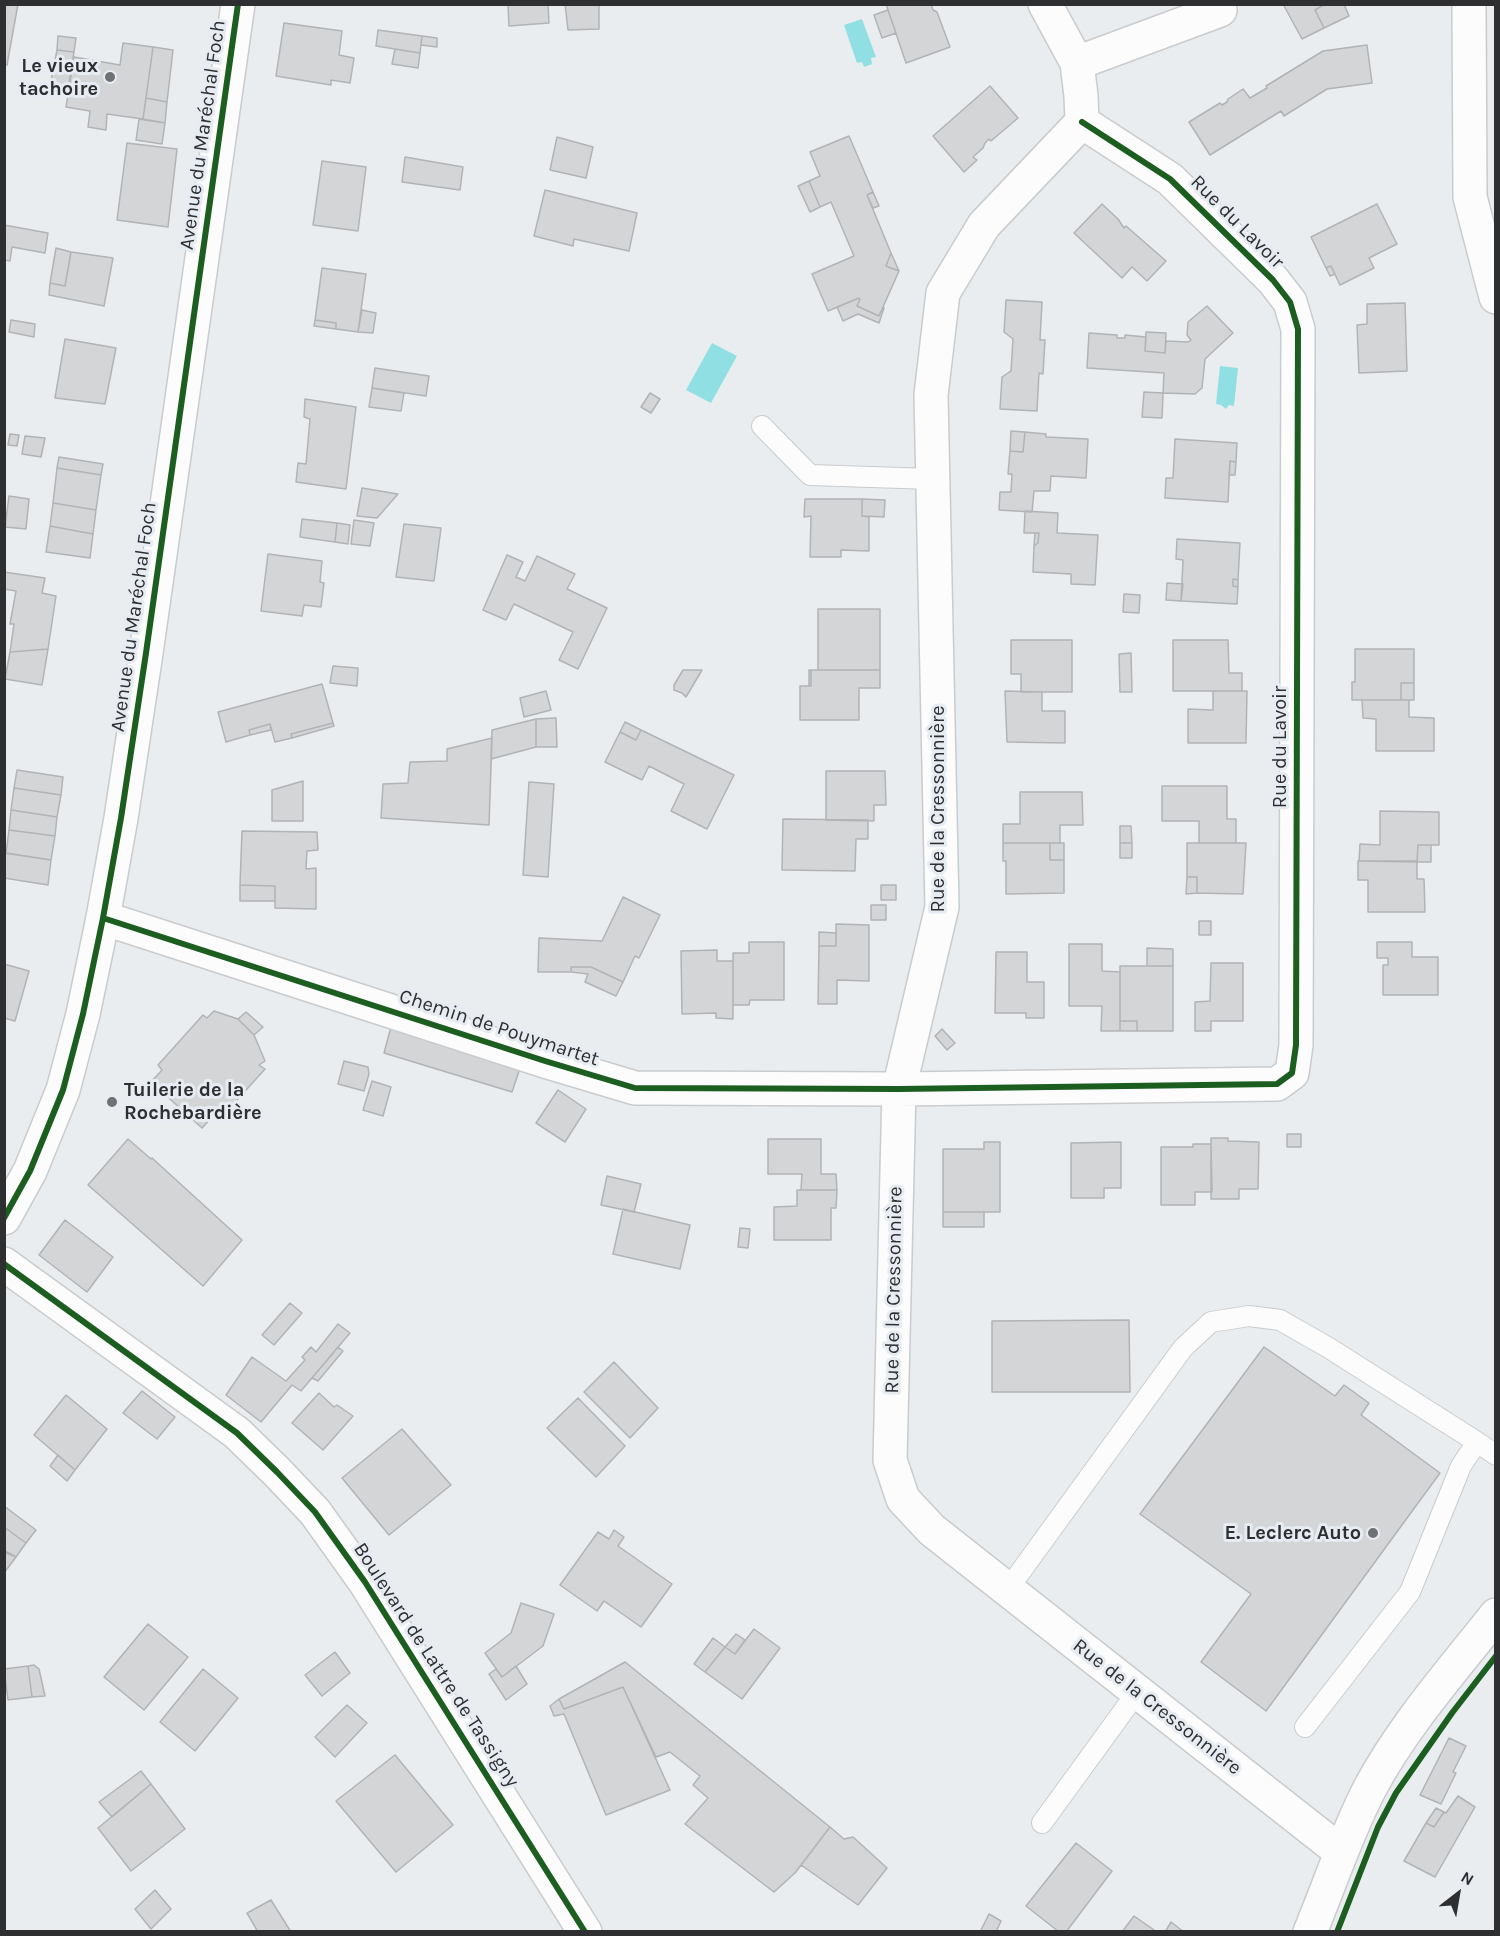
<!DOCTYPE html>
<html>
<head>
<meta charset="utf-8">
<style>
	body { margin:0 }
	#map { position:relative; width:1500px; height:1936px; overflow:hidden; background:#eaedf0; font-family:Karla,sans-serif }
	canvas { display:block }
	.frame { position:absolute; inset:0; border:6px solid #2d2f31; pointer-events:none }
	.north { position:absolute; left:1428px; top:1864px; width:60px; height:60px; -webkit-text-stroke:4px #e7ecf3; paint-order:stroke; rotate:31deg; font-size:16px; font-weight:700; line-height:24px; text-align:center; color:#2d2f31 }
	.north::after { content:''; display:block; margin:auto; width:21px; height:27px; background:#2d2f31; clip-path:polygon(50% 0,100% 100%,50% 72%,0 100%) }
</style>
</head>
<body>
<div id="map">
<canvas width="1500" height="1936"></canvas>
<div class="frame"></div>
<div class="north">N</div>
</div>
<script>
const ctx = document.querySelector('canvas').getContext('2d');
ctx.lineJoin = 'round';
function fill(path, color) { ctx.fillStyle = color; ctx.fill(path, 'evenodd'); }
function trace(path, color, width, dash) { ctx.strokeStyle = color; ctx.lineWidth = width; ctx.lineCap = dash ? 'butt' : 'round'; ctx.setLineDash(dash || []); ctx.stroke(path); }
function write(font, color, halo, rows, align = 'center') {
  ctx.font = font + ' Karla,sans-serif'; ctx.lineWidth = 6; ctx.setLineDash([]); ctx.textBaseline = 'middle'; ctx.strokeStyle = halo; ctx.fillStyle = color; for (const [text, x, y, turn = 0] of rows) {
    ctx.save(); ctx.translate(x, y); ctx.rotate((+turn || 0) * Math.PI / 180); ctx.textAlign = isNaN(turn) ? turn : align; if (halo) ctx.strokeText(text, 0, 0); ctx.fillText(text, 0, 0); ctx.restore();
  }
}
fill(new Path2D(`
	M862 19 876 57 871 58 872 64 864 67 862 62 857 63 844 25Z
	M712 343 737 356 711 403 686 390Z
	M1220 366 1238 368 1234 406 1229 405 1226 409 1221 405 1216 404Z`), '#90e0e3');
const building = new Path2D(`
	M4 4H18L7 65 4 64Z
	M508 4H548L549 23 509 26Z
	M565 4H599V29L568 30Z
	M886 4H931L933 10 937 12 950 47 906 63Z
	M1283 4H1325L1315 10 1324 28 1302 39Z
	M1325 4H1344L1349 16 1324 28 1315 10Z
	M888 10 896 33 882 38 874 15Z
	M284 23 342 31 339 55 354 58 350 83 331 80V85L276 76Z
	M378 30 422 36 420 53 376 46Z
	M58 36 76 38 74 52 57 50Z
	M422 36 437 38V47L421 45Z
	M123 43 153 47 143 119 107 114 106 130 88 127 90 111 66 107 74 57 120 65Z
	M1367 45 1372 83 1327 89 1284 116 1281 111 1210 155 1189 122 1220 103 1222 105 1227 102 1228 99 1243 89 1250 98 1267 88 1266 86 1323 51Z
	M153 47 173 50 167 102 146 98Z
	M395 49 420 53 418 68 392 64Z
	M57 50 74 52 68 89 50 86Z
	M990 86 1018 118 991 141 989 139 985 143 983 148 973 157 977 160 964 172 933 136Z
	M146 98 167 102 165 123 143 119Z
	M139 119 165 123 162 144 136 140Z
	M849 136 873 192 867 195 891 253 886 266 899 271 879 316 857 306 860 299 859 298 828 311 812 274 854 256 831 202 820 207 809 181 820 176 810 152Z
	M557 137 593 147 586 178 550 170Z
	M127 143 177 149 168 227 117 220Z
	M405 157 463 167 460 190 402 182Z
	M322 161 366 167 358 231 313 225Z
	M809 181 820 207 810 212 798 186Z
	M545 190 637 213 629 251 574 239 573 246 534 236Z
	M873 192 879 206 873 208 867 195Z
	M1102 204 1118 219 1124 228 1126 226 1166 261 1147 281 1132 267 1122 278 1074 233Z
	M1377 204 1397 244 1369 258 1374 268 1340 285 1331 266 1326 268 1311 237Z
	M4 225 48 233 45 253 12 247 10 261 4 260Z
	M56 248 71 252 65 286 50 283Z
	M71 252 113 258 104 306 49 295 50 283 65 286Z
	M891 253 899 271 886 266Z
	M1331 266 1335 274 1330 276 1326 268Z
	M322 268 366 274 358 332 336 329V323L315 320Z
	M859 298 860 299 857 306 879 316 883 307 884 308 879 323 858 314 843 321 837 307Z
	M1006 300 1042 302 1040 340H1045L1043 374 1039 373 1037 411 1000 409 1002 377 1011 371 1013 339 1004 332Z
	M1405 303 1407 371 1359 373 1357 325 1367 324V304Z
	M1207 306 1233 333 1205 359 1202 388 1195 394 1163 393 1164 373 1087 368 1089 333 1117 335V338H1125V335L1146 337 1145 351 1165 353 1166 341 1188 342 1191 340 1187 335 1188 322Z
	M362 310 376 313 373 333 358 332Z
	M11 320 35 324 34 337 9 332Z
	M315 320 336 323V329L314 326Z
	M1146 332 1166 333 1165 353 1145 351Z
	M65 339 116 348 105 404 55 398Z
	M375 368 429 376 426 396 372 388Z
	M372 388 404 393 401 411 369 407Z
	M1144 392 1163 393 1162 418 1142 417Z
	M650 393 660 399 651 413 641 407Z
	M305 399 356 407 346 489 296 482 298 463 306 464 310 419 304 417Z
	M1011 431 1025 432 1023 452 1010 451Z
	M1025 432 1046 434V437L1088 439 1086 478 1051 476 1050 491H1034L1032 512 999 510 1000 492H1011L1012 474H1008L1010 451 1023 452Z
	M10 434 19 435 17 446 8 445Z
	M25 436 45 438 41 457 22 454Z
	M1175 439 1237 443 1236 462 1230 461 1228 502 1165 498 1166 478H1173Z
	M59 457 103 464 101 475 57 468Z
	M1230 461 1236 462 1235 475H1229Z
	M57 468 101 475 96 510 53 503Z
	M362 488 398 494 377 518 357 516Z
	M9 496 29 499 26 529 5 527Z
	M805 499H862V516L869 517V551L841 550V557H810L811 516 804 517Z
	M862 499 885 500 884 517 862 516Z
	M53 503 96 510 93 534 50 526Z
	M1025 511 1058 513 1057 533 1098 535 1095 585 1071 584V574L1033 572 1034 546 1038 543 1039 533H1024Z
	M302 519 337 523 335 542 300 537Z
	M354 520 374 523 370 546 351 544Z
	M337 523 350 525 348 544 335 542Z
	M404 524 441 528 434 581 396 577Z
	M50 526 93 534 90 558 46 552Z
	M1035 533H1039L1038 543 1034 546Z
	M1177 539 1240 543 1238 580 1233 579V586L1238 587 1237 604 1181 601 1183 560 1176 559Z
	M268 554 322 561 320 582 324 583 321 607 304 605 302 616 261 611Z
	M507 555 523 562 516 577 525 581 537 556 575 574 567 589 607 608 578 669 559 660 573 632 514 604 506 620 483 610Z
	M4 572 45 578 42 593 56 596 48 649 10 652 14 624H10L16 591 4 589Z
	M1233 579 1238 580V587L1233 586Z
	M1167 583 1183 584 1181 601 1166 600Z
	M1124 594 1140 595 1139 613 1123 612Z
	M818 609H880V670H818Z
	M1011 640H1072V692H1021V674H1011Z
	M1173 640H1228L1229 673H1242V691H1173Z
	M48 649 42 685 5 679 10 652Z
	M1355 649H1414V683H1401V700H1352V682H1355Z
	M1131 653 1132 692H1120L1119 654Z
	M333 666 358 668 357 686 330 683Z
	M683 670H702L686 697 682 693 674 690V685Z
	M809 670H811V686H809Z
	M811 670H880V688H859V720H800V686H811Z
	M1401 683H1414V700H1401Z
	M322 684 333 723 291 734 292 738 275 742 270 724 249 730 250 735 226 742 218 712Z
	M546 691 551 710 524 717 520 698Z
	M1005 691 1042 692V711H1065V743L1007 742Z
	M1213 691H1247L1246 743H1188V709L1213 710Z
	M1362 700H1409V717L1434 718V751H1376V719L1363 718Z
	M556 718 557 747H536V719Z
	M536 719V747L491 759 492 730Z
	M625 722 641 730 636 740 620 732Z
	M333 723 334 726 292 738 291 734Z
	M270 724 271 730 250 735 249 730Z
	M641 730 734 775 707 829 671 811 684 784 649 766 642 780 605 762 620 732 636 740Z
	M492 738 489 825 381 818 383 784 408 783 410 762 447 761V749Z
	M17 770 63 777 61 795 14 788Z
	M826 771H885L886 805H874V821L826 820Z
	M303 781V821H272V790Z
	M529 782 554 784 548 877 523 875Z
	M1162 786H1227V819H1236V843H1199V821H1162Z
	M14 788 61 795 57 817 11 810Z
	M1020 792H1082L1083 825H1060V843H1003V824H1020Z
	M11 810 57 817 55 836 9 830Z
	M1380 811 1439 812V845H1418L1417 862 1359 861 1360 844 1380 845Z
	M783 819 868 820V839H856L855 871 782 870Z
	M1120 826H1131L1132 843H1120Z
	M9 830 55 836 51 860 6 853Z
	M242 831 317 832 318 850 307 851 306 869 316 868V909L275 908V886L240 885Z
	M1003 843H1050V860H1064V893L1006 894V861H1003Z
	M1050 843H1064V860H1050Z
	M1120 843H1132V858H1120Z
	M1187 843H1246L1243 894 1197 893V877H1187Z
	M1418 845H1431V862H1417Z
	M4 853 51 860 48 885 4 878Z
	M1358 861H1417V879H1424L1425 912H1368V880H1358Z
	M1187 877H1197V893L1186 894Z
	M240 885 275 886V901H240Z
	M881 885H896V900H881Z
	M623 897 660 915 639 958 635 956 623 982 591 967H571V972H538L539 938 602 941Z
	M871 905H886V920H871Z
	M1199 921H1211V935H1199Z
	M836 924 869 925V981L837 980V1004H818L819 946H836Z
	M819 932 836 933V946H819Z
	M749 942H784V1000H750L749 1005H733V953H749Z
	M1377 942H1412V957H1438V995H1383V965H1388V958H1377Z
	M1069 944H1102V971L1120 972V1031H1101L1102 1006H1069Z
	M1147 948 1173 949V966H1147Z
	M717 950V961H733V1019L716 1018V1013L682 1014 681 951Z
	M996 952H1027V982H1044V1018H1026V1013H995Z
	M1211 963H1243V1021H1211V1031H1195V1002L1210 1001Z
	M4 964 29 971 15 1021 4 1018Z
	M1120 966H1173V1031H1137V1021H1120Z
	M571 967H591L623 982 616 996 585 982 588 974 571 972Z
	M214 1011 238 1019 254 1035 265 1061 259 1065 265 1069 219 1120 213 1116 202 1128 151 1082 162 1070 158 1065 203 1015 207 1018Z
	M246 1012 263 1027 254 1035 238 1019Z
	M1120 1021H1137V1031H1120Z
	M391 1027 520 1068 512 1092 384 1053Z
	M942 1029 955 1043 947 1050 935 1036Z
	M344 1061 368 1067 369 1074 364 1091 338 1084Z
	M372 1081 391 1087 383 1116 363 1110Z
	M558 1090 586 1109 565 1142 536 1123Z
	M1287 1134H1301V1147H1287Z
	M1211 1138H1228V1141L1259 1142 1258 1189H1239V1199H1211Z
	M128 1139 151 1159 152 1158 242 1240 203 1286 88 1185Z
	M768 1139H821V1174H836L837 1190H801L802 1174H768Z
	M984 1142H1000V1212H943V1149H984Z
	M1121 1142V1188H1104V1198H1071V1143Z
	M1193 1144H1211L1212 1192H1195V1205H1161V1147H1193Z
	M607 1176 641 1184 634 1212 601 1205Z
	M797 1190H837L836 1208H831V1240H774V1207L797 1206Z
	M623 1209 690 1225 680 1269 613 1254Z
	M943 1212H984V1227H943Z
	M65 1220 113 1257 87 1292 39 1255Z
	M740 1228 750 1229 748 1248 738 1247Z
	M290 1303 302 1313 274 1345 262 1335Z
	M1129 1320 1130 1392H992V1321Z
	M338 1324 350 1333 301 1391 292 1385 261 1422 226 1395 252 1357 286 1381 305 1360 302 1357 311 1347 316 1352Z
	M338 1347 343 1351 318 1381 312 1378Z
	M1264 1347 1335 1396 1344 1385 1369 1403 1361 1415 1440 1473 1266 1711 1201 1662 1251 1594 1140 1514Z
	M614 1362 658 1408 630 1438 584 1392Z
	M142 1391 175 1417 157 1439 123 1413Z
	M319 1393 334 1407 337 1405 353 1416 323 1450 292 1423Z
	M66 1395 107 1429 75 1470 34 1435Z
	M578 1398 625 1446 596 1477 547 1428Z
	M402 1429 451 1485 389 1535 342 1478Z
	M58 1455 75 1470 67 1481 50 1466Z
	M4 1506 36 1530 26 1543 4 1527Z
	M4 1527 26 1543 16 1557 4 1552Z
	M614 1530 624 1537 618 1546 672 1584 641 1627 604 1601 597 1611 560 1585 598 1532 609 1539Z
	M5 1551 16 1557 4 1573V1552Z
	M521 1603 554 1614 543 1646 502 1677 485 1653 511 1633Z
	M148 1624 188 1657 144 1710 104 1677Z
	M754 1629 780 1648 742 1699 705 1672 725 1647 735 1654Z
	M736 1634 745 1640 735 1654 725 1647Z
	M713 1638 725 1647 705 1672 694 1664Z
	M335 1652 350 1673 322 1696 305 1675Z
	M625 1662 830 1827 795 1873 774 1892 685 1824 708 1798 693 1785 700 1776 670 1752 656 1757 623 1687 564 1709 559 1699Z
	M34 1665 39 1669 45 1696 32 1697 28 1666Z
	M28 1666 32 1697 8 1700 4 1669Z
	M516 1666 527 1684 506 1700 489 1674 496 1669 502 1677Z
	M203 1669 238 1698 195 1751 160 1722Z
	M623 1687 670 1790 606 1815 564 1714 554 1716 550 1706 559 1699 564 1709Z
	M347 1705 367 1723 335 1757 315 1737Z
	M1449 1738 1466 1746 1453 1772 1456 1773 1441 1804 1420 1795Z
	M395 1755 453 1825 396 1872 336 1801Z
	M141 1771 151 1784 112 1817 99 1802Z
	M151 1784 185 1829 131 1871 98 1828Z
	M1458 1796 1475 1807 1435 1877 1404 1861 1426 1823 1434 1827 1444 1812 1446 1813Z
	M1436 1808 1444 1812 1434 1827 1426 1823Z
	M830 1827 844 1839 853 1837 887 1868 858 1905 801 1865Z
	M1076 1843 1112 1871 1066 1932H1059L1026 1906Z
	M155 1890 171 1909 151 1929 135 1909Z
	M271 1900 291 1932H258L247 1913Z
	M989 1914 1001 1921 996 1932H980Z
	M1134 1916 1157 1932H1122Z
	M1171 1922 1184 1932H1165Z`);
fill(building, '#d3d5d7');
trace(building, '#b1b3b6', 1.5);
const lane = new Path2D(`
	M762 426 810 475 932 479
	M1008 1589 1183 1348 1211 1322 1249 1316 1280 1320 1329 1348 1477 1442
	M1305 1727 1410 1592 1461 1466 1477 1442 1496 1455
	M1042 1823 1138 1691`);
const street = new Path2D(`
	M1045 4 1077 63 1081 96 1082 122 984 225 943 293 931 395 942 907 899 1089 890 1460 903 1499 932 1530 1341 1852
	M1077 63 1220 10
	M103 918 545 1061 635 1088 899 1089 1277 1084 1292 1073 1296 1045 1298 329 1290 302 1273 280 1170 179 1082 122
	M4 1264 237 1433 277 1472 315 1512 365 1582 585 1932
	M1310 1932C1330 1884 1346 1834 1370 1788 1403 1726 1452 1671 1496 1615`);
const secondary = new Path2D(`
	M4 1218 30 1171 63 1090 83 1014 103 918 121 818 146 653 238 4`);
const primary = new Path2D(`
	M1469 4 1470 197 1496 297`);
trace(lane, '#c9cbcd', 22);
trace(street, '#c9cbcd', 36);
trace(secondary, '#c9cbcd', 36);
trace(primary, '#c9cbcd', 36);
trace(lane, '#fcfcfd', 20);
trace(street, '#fcfcfd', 33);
trace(secondary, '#fcfcfd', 33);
trace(primary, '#fcfcfd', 33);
trace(new Path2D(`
	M103 918 545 1061 635 1088 899 1089 1277 1084 1292 1073 1296 1045 1298 329 1290 302 1273 280 1170 179 1082 122
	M4 1218 30 1171 63 1090 83 1014 103 918 121 818 146 653 238 4
	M4 1264 237 1433 277 1472 315 1512 365 1582 585 1932
	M1337 1932 1378 1827 1396 1793 1452 1713 1496 1656`), '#1b5e20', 6);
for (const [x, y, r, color] of [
	[110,77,6,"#6f7274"],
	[112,1102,6,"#6f7274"],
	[1373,1533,6,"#6f7274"]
]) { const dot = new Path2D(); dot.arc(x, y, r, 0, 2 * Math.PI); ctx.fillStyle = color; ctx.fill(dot); trace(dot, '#e7ecf3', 2); }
write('bold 20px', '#2d2f31', '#e7ecf3', [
	["Le vieux",98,66],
	["tachoire",98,89],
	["Tuilerie de la",124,1090,"left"],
	["Rochebardière",124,1113,"left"],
	["E. Leclerc Auto",1361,1533]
], 'right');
write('20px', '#2d2f31', '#e7ecf3', [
	["Avenue du Maréchal Foch",203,135,-82],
	["Rue du Lavoir",1237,222,45],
	["Avenue du Maréchal Foch",134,617,-82],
	["Rue du Lavoir",1280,747,-90],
	["Rue de la Cressonnière",938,809,-90],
	["Chemin de Pouymartet",499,1028,18],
	["Rue de la Cressonnière",894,1290,-89],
	["Boulevard de Lattre de Tassigny",436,1665,57],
	["Rue de la Cressonnière",1157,1707,38]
]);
</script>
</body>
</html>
